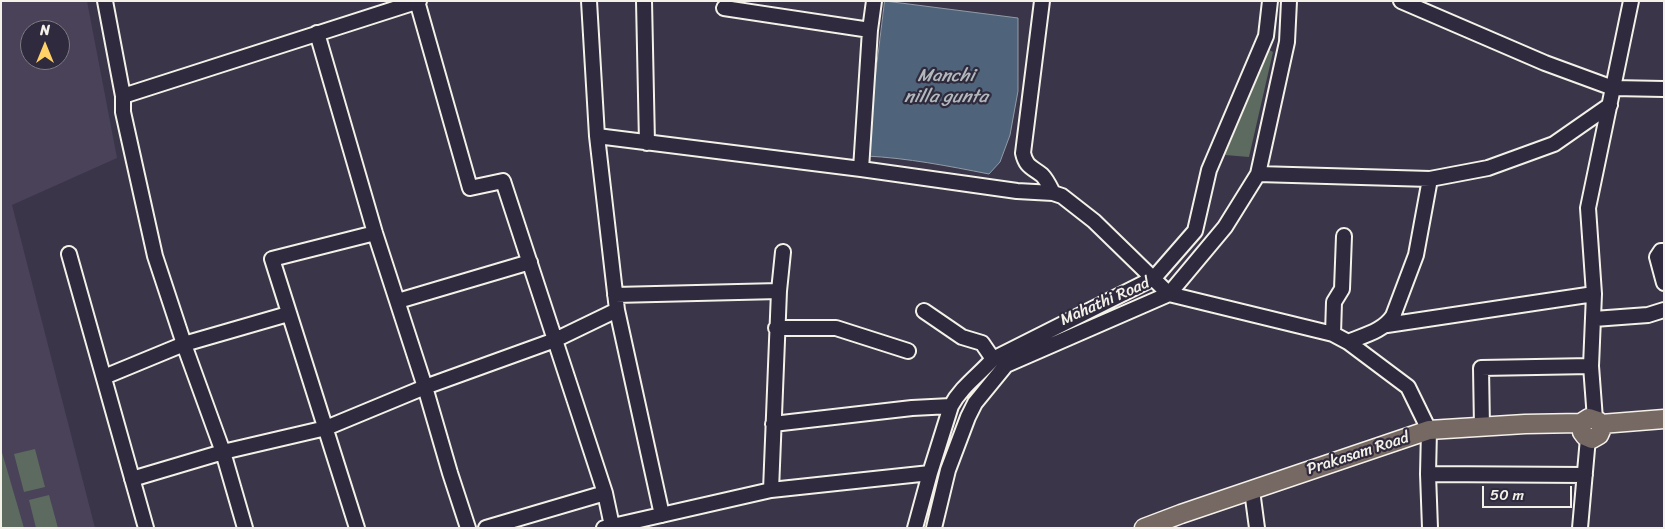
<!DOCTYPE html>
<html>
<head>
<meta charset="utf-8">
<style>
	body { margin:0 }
	#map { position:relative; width:1665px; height:529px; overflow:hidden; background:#3b354a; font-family:Sriracha,sans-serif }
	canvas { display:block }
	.frame { position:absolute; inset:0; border:2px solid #f4f1e8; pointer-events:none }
	.north { position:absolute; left:20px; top:20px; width:50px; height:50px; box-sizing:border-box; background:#2f2a3d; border:1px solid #7e7a81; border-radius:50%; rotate:0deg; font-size:14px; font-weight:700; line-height:20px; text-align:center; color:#f4f1e8 }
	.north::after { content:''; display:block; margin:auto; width:18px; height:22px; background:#ffd166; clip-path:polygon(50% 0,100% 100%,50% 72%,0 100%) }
	.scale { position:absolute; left:1482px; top:486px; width:90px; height:22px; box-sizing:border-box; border:2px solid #f4f1e8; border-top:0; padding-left:6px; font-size:15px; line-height:18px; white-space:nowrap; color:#f4f1e8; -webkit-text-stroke:4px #2f2a3d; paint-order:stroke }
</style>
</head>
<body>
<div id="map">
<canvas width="1665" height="529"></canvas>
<div class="frame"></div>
<div class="north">N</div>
<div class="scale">50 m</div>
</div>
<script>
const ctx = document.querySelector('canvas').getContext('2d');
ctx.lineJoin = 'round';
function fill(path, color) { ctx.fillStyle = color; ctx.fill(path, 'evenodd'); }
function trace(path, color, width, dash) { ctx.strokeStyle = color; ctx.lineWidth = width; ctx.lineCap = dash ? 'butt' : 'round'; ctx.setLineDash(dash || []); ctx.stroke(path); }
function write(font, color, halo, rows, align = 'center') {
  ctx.font = font + ' Sriracha,sans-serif'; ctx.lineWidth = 4.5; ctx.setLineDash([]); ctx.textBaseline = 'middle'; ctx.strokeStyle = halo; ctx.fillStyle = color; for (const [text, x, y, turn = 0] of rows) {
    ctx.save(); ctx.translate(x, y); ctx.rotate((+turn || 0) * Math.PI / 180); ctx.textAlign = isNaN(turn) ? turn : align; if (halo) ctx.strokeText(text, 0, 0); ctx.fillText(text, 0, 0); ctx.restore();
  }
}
fill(new Path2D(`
	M1 1H87L117 158 12 205 95 528H1ZM30 30H60V60H30Z`), '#494259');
fill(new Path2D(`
	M1269 50 1273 52 1249 157 1225 155Z
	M1 449 24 528H1Z
	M35 449 45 487 24 492 14 454Z
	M49 495 58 528H36L29 500Z`), '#5d6a5f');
const water = new Path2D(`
	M885 1 1018 18V91L1010 135 1000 162 989 174C948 166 908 158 866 156Z`);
fill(water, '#4f647a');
trace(water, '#919ca6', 1);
const minor = new Path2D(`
	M105 1 123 96 419 1
	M417 1 470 188 503 181 605 493 612 526
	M589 1 597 136 617 310 662 515
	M644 1 647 143
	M1042 1 1023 153C1026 167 1032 167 1042 175 1047 180 1050 187 1053 193
	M1401 1 1545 63 1613 88 1664 89
	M724 8 870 30
	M317 33 375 233 425 387 450 473 468 528
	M123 96V112L155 256 186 350 223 452 245 528
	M597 136 861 169 1017 191 1053 193 1062 196 1094 221 1169 294 1333 334 1348 342 1408 387 1429 430 1428 474 1430 528
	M861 169 870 30 874 1
	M1258 174 1430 179
	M1664 251H1661L1657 257 1664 283
	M69 254 146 528
	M615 295 779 291 783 252
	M398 301 530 262
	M924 311 962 337 982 343 993 359
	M1594 319 1648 315 1664 310
	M1387 325 1594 294
	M776 328H836L908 351
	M1333 334 1334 302 1342 289 1344 236
	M1348 342C1365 335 1383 331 1393 316L1416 255 1430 179 1488 168 1554 144 1610 105
	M104 377 184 344 288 314
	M1595 419 1591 366 1594 294 1588 208 1631 1
	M773 424 912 408 951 406
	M1482 427 1481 368 1591 366
	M1428 474 1585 475
	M132 479 223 452 326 428 425 387 555 340 617 310
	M771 490 779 291
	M1253 498 1257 528
	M357 528 272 259 375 233
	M486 528 605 493
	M604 528 771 490 930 473
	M915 528 930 473 951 406C961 387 979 375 993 359L1154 278 1195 231 1209 170 1266 36 1270 1
	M934 528 948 470 968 417 975 403 1006 365 1169 294 1225 227 1258 174 1287 42 1289 1
	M1580 528 1588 438`);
const major = new Path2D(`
	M1589 418 1598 421 1602 428 1599 435 1592 439 1585 436 1582 432 1581 423Z
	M1601 424 1664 419
	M1144 528 1181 514 1429 430 1525 424 1581 423`);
trace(minor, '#f4f1e8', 18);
trace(major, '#f4f1e8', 21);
trace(minor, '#2f2a3d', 14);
trace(major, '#766964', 18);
write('16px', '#f4f1e8', '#2f2a3d', [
	["Mahathi Road",1105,302,-24],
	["Prakasam Road",1358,454,-18]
]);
write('italic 18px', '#b2b9bc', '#2f2a3d', [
	["Manchi",946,76],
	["nilla gunta",946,97]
]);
</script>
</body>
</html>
